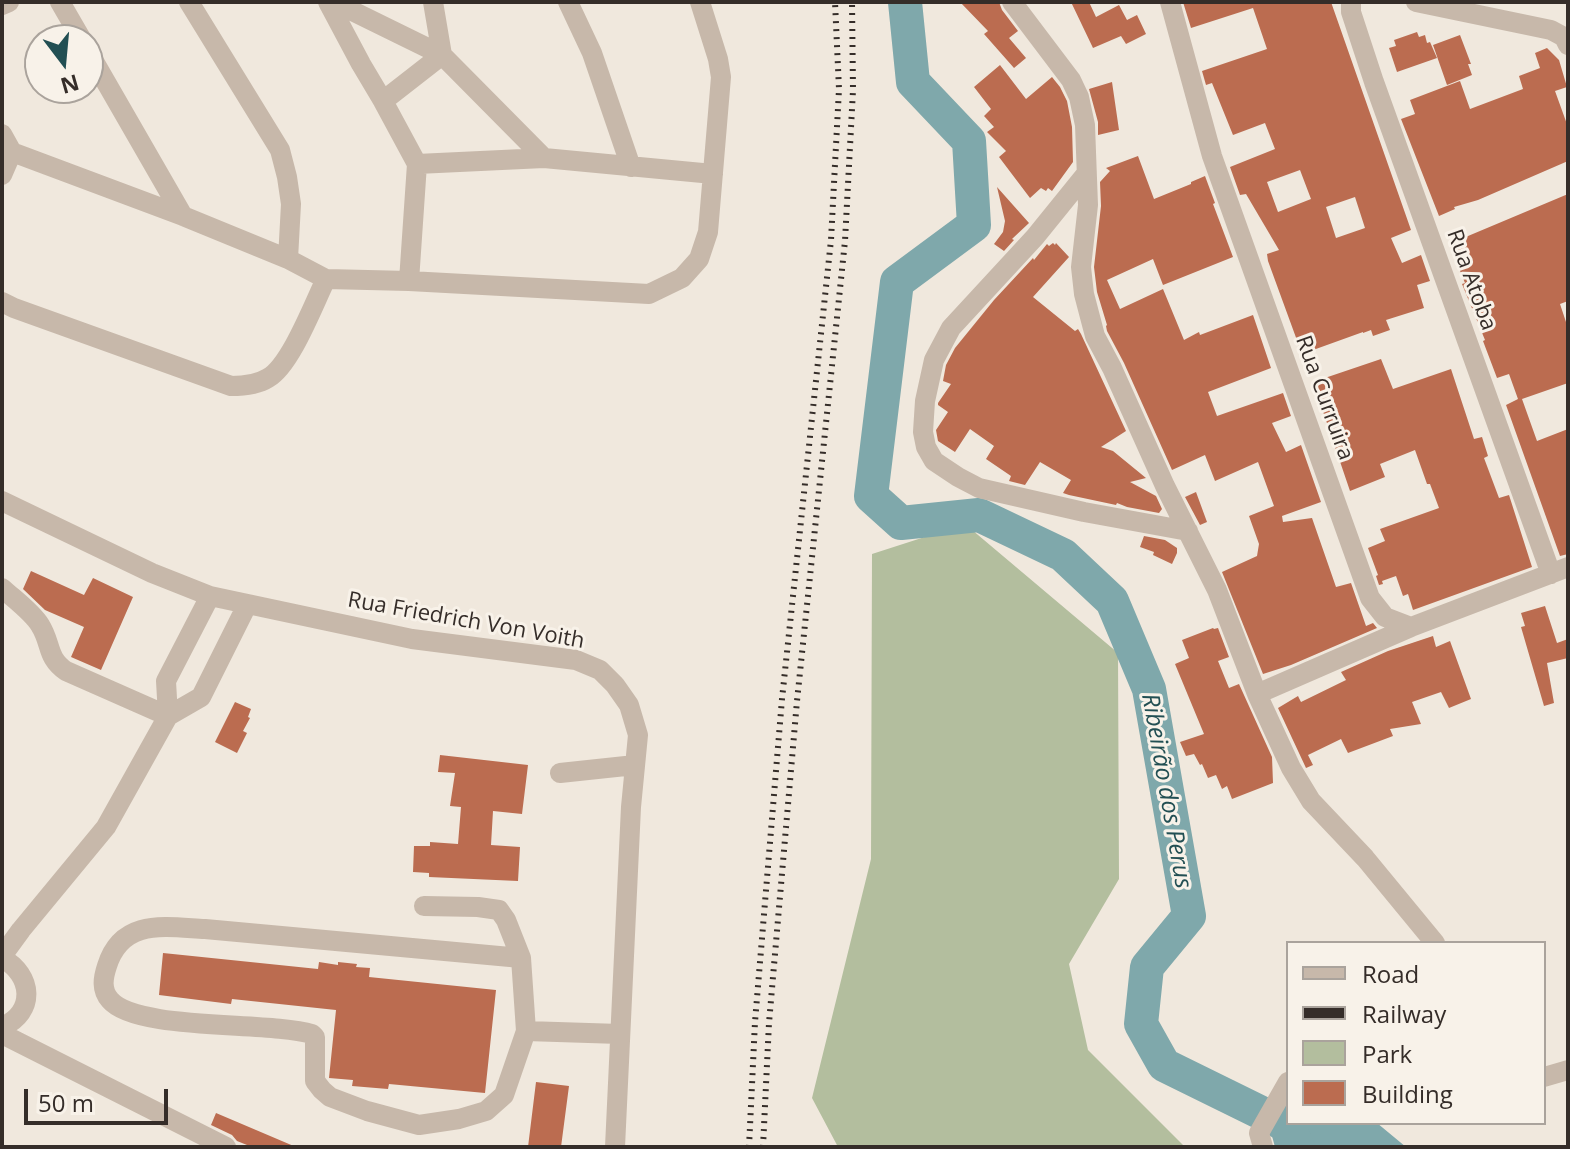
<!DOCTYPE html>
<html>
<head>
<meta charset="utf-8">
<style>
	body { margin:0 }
	#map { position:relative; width:1570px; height:1149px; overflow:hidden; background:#f0e8dd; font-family:"Open Sans",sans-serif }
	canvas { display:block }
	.frame { position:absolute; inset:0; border:4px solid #352d29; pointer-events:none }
	.legend { position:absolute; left:1286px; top:941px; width:260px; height:184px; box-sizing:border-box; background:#f8f2e9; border:2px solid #aaa39c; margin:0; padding:10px 14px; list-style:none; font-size:24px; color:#352d29 }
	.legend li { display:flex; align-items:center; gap:16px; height:40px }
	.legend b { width:40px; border:2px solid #aaa39c }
	.north { position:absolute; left:24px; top:24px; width:80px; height:80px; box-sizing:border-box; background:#f8f2e9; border:2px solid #aaa39c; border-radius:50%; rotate:164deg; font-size:22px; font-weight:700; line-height:32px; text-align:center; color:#352d29 }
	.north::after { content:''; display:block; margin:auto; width:28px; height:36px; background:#224f53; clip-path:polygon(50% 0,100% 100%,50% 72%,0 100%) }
	.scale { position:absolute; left:24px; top:1089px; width:144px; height:36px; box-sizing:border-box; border:4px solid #352d29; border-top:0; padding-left:10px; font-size:24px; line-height:28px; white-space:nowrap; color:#352d29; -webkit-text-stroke:6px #f8f2e9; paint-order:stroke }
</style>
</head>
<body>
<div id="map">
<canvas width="1570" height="1149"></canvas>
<div class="frame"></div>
<ul class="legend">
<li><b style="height:10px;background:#c7b8aa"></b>Road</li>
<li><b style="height:10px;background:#352d29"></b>Railway</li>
<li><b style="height:22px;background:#b3be9e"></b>Park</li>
<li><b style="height:22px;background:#bb6c50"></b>Building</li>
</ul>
<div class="north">N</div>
<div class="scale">50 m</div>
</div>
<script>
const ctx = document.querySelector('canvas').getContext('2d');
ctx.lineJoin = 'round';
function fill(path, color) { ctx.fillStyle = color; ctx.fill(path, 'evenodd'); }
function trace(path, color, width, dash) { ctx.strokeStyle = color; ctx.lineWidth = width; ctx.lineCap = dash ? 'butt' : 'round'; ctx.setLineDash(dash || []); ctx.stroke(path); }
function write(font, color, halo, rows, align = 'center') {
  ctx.font = font + ' "Open Sans",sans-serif'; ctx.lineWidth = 6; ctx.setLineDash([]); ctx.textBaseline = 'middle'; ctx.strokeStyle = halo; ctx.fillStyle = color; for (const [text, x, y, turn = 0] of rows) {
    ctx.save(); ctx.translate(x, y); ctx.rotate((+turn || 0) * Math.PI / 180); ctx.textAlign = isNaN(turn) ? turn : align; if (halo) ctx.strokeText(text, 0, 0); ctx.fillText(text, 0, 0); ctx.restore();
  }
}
fill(new Path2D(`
	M965 524 1118 653 1119 879 1069 964 1088 1050 1185 1147H838L812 1098 871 859 872 554Z`), '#b3be9e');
fill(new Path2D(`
	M1288 1120V1123H1377L1406 1147H1275L1272 1136Z`), '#7fa8ab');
trace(new Path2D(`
	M905 2 913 82 969 141 974 225 897 282 871 496 901 523 979 515 1063 555 1112 601 1149 689 1189 916 1147 967 1141 1024 1164 1065 1288 1126 1298 1147`), '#7fa8ab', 34);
fill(new Path2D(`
	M960 2H999L1002 10 1018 31 1009 38 1026 58 1014 68 984 34 988 31Z
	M1071 2H1089L1096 17 1119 5 1127 20 1137 15 1146 34 1126 44 1121 36 1093 48Z
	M1183 2H1331L1411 230 1391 238 1402 263 1421 255 1430 281 1417 285 1424 308 1386 320 1390 330 1373 336 1371 330 1363 333V332L1302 354 1268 261 1267 254 1279 250 1246 194 1240 195 1230 167 1275 149 1265 123 1233 135 1212 83 1206 85 1202 71 1267 49 1253 8 1191 28ZM1300 170 1311 199 1278 212 1267 182ZM1355 197 1365 228 1336 238 1326 207Z
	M1417 32 1419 37 1425 35 1427 43 1430 42 1437 58 1397 72 1389 48 1396 46 1394 40Z
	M1460 35 1471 64H1468L1472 75 1447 85 1433 45Z
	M1547 48 1559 60 1567 87 1555 91 1568 127V161L1478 200 1454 207 1455 209 1439 216 1401 119 1415 114 1410 100 1460 81 1470 109 1523 89 1519 76 1540 68 1535 53Z
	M1000 65 1026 99 1052 77 1060 87 1067 101 1072 127 1073 162 1052 191 1048 188 1046 191 1041 188 1030 198 999 157 1006 151 987 132 994 127 984 116 991 109 974 87Z
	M1112 82 1119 130 1098 135V122L1089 89Z
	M1138 156 1154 199 1191 184V182L1205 176 1215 203 1213 204 1233 257 1163 285 1153 259 1107 280 1120 309 1163 289 1184 340 1199 332 1200 335 1253 315 1271 368 1208 392 1217 416 1283 393 1291 416 1272 423 1286 452 1301 445 1321 502 1282 516 1283 522 1312 518 1336 587 1351 583 1366 626 1373 623 1377 628 1291 665 1263 674 1222 572 1257 556 1259 544 1249 516 1274 506 1258 462 1215 481 1205 455 1172 470 1124 363 1107 331 1106 326 1107 325 1097 292 1094 267 1101 206 1100 182 1110 171 1106 168Z
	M997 187 1029 223 1012 239 1014 240 1004 251 994 244 1003 232 1005 221Z
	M1568 194V301L1560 304 1568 328V383L1522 399 1537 441 1568 429V554L1560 556 1506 405 1518 399 1509 374 1497 378 1483 341 1485 340 1462 284 1465 283 1449 244Z
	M1053 243 1055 245 1056 243 1069 257 1033 297 1075 331 1078 329 1081 334 1126 431 1101 447 1113 451 1146 478 1130 482 1156 496 1162 509 1159 513 1127 507 1117 503 1116 505 1069 495 1063 493 1071 480 1040 462 1025 485 1009 481 1011 476 986 459 994 446 970 429 955 452 938 441 936 430 948 412 938 405V403L951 384 943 381 946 365 955 348 994 300 1033 258 1034 260 1047 244 1049 246Z
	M1381 359 1393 389 1451 369 1474 439 1482 437 1488 456 1484 458 1499 498 1509 495 1532 567 1413 610 1408 594 1403 596 1396 576 1382 581 1383 584 1379 585 1376 576 1378 575 1368 548 1385 541 1380 529 1439 508 1430 484H1427L1415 450 1380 464 1385 477 1350 491 1313 382Z
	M1196 492 1207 522 1200 525 1185 497Z
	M1144 536 1165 540 1177 548V553L1172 564 1153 555 1154 552 1140 547Z
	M31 571 84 595 93 578 133 597 101 670 71 657 84 627 45 610 23 589Z
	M1545 606 1557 643 1568 639V658L1547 663 1554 703 1544 706 1521 627 1525 626 1521 613Z
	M1213 628 1214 629 1218 628 1229 657 1218 661 1229 688 1239 684 1272 757 1273 783 1232 799 1227 786 1222 789 1216 775 1208 778 1202 764 1200 765 1194 754 1186 756 1180 742 1204 734 1175 664 1189 658 1182 640Z
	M1433 636 1436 647 1450 641 1471 699 1449 708 1441 692 1412 702 1421 724 1390 729 1393 736 1348 753 1341 739 1308 755 1313 765 1306 768 1278 708 1298 696 1301 702 1346 680 1341 672 1388 651Z
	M235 702 251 709 248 717 250 718 243 731 247 733 237 753 215 742Z
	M440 755 528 765 522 814 493 811 491 845 520 847 518 881 429 877V873L413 872 414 846H430V842L458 844 461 807 450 806 455 773 438 772Z
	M163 953 318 969 319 962 338 965V962L357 964 356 967 370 968 369 977 496 990 485 1093 389 1084 388 1089 352 1086 353 1080 329 1078 336 1010 232 999 231 1004 159 995Z
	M536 1082 569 1086 561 1147H528Z
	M216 1113 296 1147H252L237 1141 232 1135 211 1125Z`), '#bb6c50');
trace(new Path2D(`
	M60 2 82 40
	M189 2 280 150 287 177 291 204 288 259
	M328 2 361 64 383 101 417 164 409 281
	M334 2 442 55 544 158
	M568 2 592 53 631 167
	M1012 2 1071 80 1079 97 1085 125 1088 205 1081 267 1084 294 1095 336 1112 368 1165 486 1217 590 1257 694 1291 768 1311 801 1365 858 1435 943
	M1170 2 1212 156 1370 598 1385 617 1411 627 1568 567
	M1351 2V12L1374 82 1551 574
	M1416 2 1551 30 1564 37 1568 45
	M2 5 9 2
	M88 51 183 216
	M383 101 442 55 433 2
	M2 134 12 152 183 216 288 259 326 279 409 281 649 294 682 278 699 259 708 232 721 77 718 59 700 2
	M417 164 544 158 713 174
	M1086 174 1035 237 951 328 934 360 925 401 923 432 926 447 934 461 958 477 979 488 1084 512 1188 531
	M2 175 12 152
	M2 302 14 308 231 386C244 386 257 385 268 378 291 365 314 303 326 279
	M2 501 152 573 210 596 412 639 576 660 600 670 615 685 629 705 638 735 631 807 615 1147
	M2 588C14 599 32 612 40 625 52 644 46 657 66 671L168 716
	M1257 694 1411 627
	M168 716 201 697 247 605
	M560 773 635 765
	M424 906 478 907 499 910 506 920 521 958 526 1031 504 1095 486 1111 459 1119 419 1125 367 1111 330 1097 322 1090 315 1081V1037L312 1034C268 1021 136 1031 110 1000 101 990 103 978 107 966 122 918 165 927 205 929L521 958
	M2 956 21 930 106 827 168 716 166 681 210 596
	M2 958C33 975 36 1012 2 1027
	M526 1031 620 1034
	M2 1034 226 1147
	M1544 1077 1568 1070
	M1263 1147 1259 1133 1288 1082`), '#c7b8aa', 20);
trace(new Path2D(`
	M749 1147 755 1022 782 699 831 240 839 89 835 2
	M763 1147 769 1023 797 701 845 241 853 90 852 2`), '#352d29', 6, [2, 6]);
write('22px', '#352d29', '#f8f2e9', [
	["Rua Atoba",1471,280,70],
	["Rua Curruira",1324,398,70],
	["Rua Friedrich Von Voith",466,621,10]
]);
write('italic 24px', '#224f53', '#f8f2e9', [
	["Ribeirão dos Perus",1166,791,80]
]);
</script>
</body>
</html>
